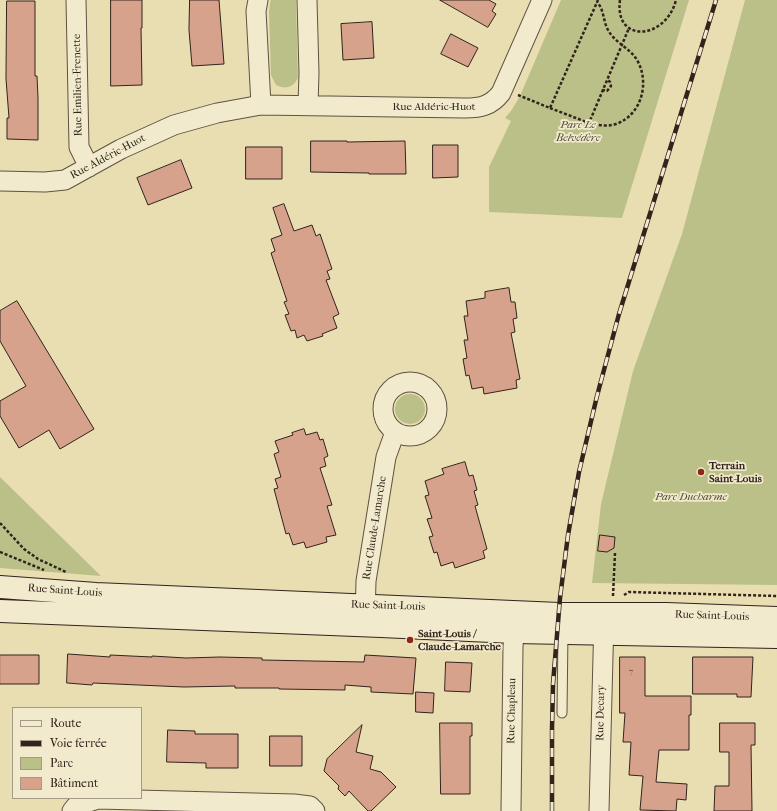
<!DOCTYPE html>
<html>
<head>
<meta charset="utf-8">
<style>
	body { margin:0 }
	#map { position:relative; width:777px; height:811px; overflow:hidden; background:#e9deb2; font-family:"IM FELL French Canon",serif }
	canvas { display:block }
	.legend { position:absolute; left:12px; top:707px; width:130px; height:92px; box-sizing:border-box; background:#f1eacd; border:1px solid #a59a86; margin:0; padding:5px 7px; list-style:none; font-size:12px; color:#32231c }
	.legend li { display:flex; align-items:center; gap:8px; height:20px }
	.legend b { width:20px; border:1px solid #a59a86 }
</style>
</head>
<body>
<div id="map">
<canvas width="777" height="811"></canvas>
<ul class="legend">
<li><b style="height:5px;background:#f1eacd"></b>Route</li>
<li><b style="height:5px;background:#32231c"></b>Voie ferrée</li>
<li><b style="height:11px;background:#bbc089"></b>Parc</li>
<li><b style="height:11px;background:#d7a28c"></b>Bâtiment</li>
</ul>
</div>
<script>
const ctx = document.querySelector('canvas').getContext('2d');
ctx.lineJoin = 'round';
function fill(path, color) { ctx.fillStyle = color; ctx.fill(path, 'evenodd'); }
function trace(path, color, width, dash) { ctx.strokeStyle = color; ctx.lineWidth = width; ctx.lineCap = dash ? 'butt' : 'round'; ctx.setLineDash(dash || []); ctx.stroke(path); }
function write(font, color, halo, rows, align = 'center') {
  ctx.font = font + ' "IM FELL French Canon",serif'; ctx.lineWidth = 3.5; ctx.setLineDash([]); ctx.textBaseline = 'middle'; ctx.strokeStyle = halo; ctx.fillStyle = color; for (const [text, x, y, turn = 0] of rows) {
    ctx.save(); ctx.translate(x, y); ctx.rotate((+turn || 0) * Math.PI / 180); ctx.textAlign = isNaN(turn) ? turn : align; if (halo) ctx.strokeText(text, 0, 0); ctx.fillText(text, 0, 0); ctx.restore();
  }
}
fill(new Path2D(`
	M271 0H296V4L298 77C295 87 285 90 276 85L271 75 269 12 270 3Z
	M561 0H689L622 218 489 212V167L511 121 505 118 511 111 520 96Z
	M745 0H777V585L592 583 601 504 633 371 682 234Z
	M395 409a15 15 0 1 1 30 0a15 15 0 1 1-30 0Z
	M0 477 101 576 0 568Z`), '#bbc089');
const building = new Path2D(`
	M111 0H142V28H141L142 85 111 86Z
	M190 0H219L224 64 192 66 189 30Z
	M440 0H489L496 4 492 11 496 14 488 27Z
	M7 1H35V76H37L38 98V140L7 139V118H9L6 79Z
	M372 22 374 58 343 60 341 24Z
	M451 34 478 48 468 67 441 54Z
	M311 141H347V142L405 141 406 174H369V173L311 172Z
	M433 145H458V177L433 178Z
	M246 147H282V179H246Z
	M181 160 192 188 148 205 137 178Z
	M284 204 294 231 312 225 316 236 320 234 332 269 327 271 330 279 326 280 339 314 333 317 337 328 322 334 323 336 307 341 304 335 297 338 295 330 291 331 285 315 289 314 284 302 287 301 271 253 275 251 271 239 282 235 273 208Z
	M509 288 511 302H515L517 318 513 319 515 332 511 333 520 379 516 380 517 388 484 394 483 387 472 389 469 375 466 376 463 359 467 358 464 340H468L464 316H468L466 301 485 298V292Z
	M17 301 94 429 60 449 49 430 19 448 0 416V401L26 386 0 341V311Z
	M304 429 306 435 317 432 320 440 323 439 328 456 324 458 326 466 320 468 332 505 327 506 336 535 326 537 327 542 306 548 304 542 293 545 289 533 286 534 274 489 278 488 275 479 281 477 274 454 279 452 275 441 293 435 292 433Z
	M465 462 469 476 473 475 477 490 474 491 478 505 475 506 487 549 483 551 485 558 455 568 453 562 441 566 437 552 434 553 429 537 433 536 427 519 432 518 425 496 429 495 425 481 444 474 442 469Z
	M600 535 615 537 614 548 607 552 598 551Z
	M68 654 110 657V655L152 657V656L186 658 220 657 262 658V660L364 662 365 655 416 658 413 694 371 692V687L345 685V690L279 689V688H235V686L184 687 93 683 92 685 67 683Z
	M0 655H39V684H0Z
	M620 657H645V696H691V715H689V750H659L656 782 687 784 686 800 677 799 676 811 640 810 643 776 629 775 631 742H623L625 713H620Z
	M693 657H753L751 697H737V694H693Z
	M446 662 472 663 470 692 445 691Z
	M416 692 434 693 433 713 416 712Z
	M440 723H472V736H470V794H441Z
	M720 723H755V745H751L752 811H714L715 786H729V752H720Z
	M362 725 356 752 373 756 370 769 381 772 396 787 371 811H368L349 791 345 796 338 789 339 786 324 771 327 759Z
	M168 730 195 731V734H238V768H206V763L167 762Z
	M270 736H302V766H270Z`);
fill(building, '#d7a28c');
trace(building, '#32231c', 1);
const lane = new Path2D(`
	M562 713 563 633`);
const street = new Path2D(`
	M76 0 79 147 89 167
	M258 0 256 11 261 105
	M307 0 309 73 308 105
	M0 181 45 182 65 180 121 149 174 125 217 113 261 105 465 108C480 108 491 106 501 93L542 0
	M383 409a27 27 0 1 1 54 0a27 27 0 1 1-54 0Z
	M365 619 366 581 386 457 395 432
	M72 811 76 806 98 799 294 804 310 806 315 811
	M511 811 513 647 515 616
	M599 811 604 618`);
const secondary = new Path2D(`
	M0 587 96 594 559 614H666L777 618
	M0 611 381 626 514 632 777 637`);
trace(lane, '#605242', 11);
trace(street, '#605242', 21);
trace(secondary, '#32231c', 24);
trace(new Path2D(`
	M620 0C614 44 666 40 676 0
	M602 90 607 91 611 86 610 82 607 79
	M518 95 550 108 598 0
	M550 108 589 123 629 28
	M589 123C598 125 607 127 616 124 642 115 650 82 637 60 630 48 615 43 608 30 603 21 604 9 597 2
	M0 523 24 549 38 559 66 572
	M0 552 44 570
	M624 595 629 592 777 596
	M613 596 615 553`), '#32231c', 2.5, [3, 2]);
trace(lane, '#f1eacd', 9);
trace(street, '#f1eacd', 19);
trace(secondary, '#f1eacd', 22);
const rail = new Path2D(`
	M552 811V729L553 684 560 598 568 535 579 472 597 396 619 314 716 0`);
trace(rail, '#32231c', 4.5);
trace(rail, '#f1eacd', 3, [9]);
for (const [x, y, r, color] of [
	[701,472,4,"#8f2418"],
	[410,640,4,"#8f2418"]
]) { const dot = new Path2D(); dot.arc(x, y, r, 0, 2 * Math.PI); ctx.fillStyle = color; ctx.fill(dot); trace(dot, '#f1eacd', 1.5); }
write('9px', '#5b4338', null, [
	["7",631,672]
]);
write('11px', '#32231c', '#f1eacd', [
	["Rue Emilien-Frenette",78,85,-91],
	["Rue Aldéric-Huot",434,107],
	["Rue Aldéric-Huot",108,157,-28],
	["Rue Claude-Lamarche",375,528,-81],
	["Rue Saint-Louis",65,591,4],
	["Rue Saint-Louis",388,606,2],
	["Rue Saint-Louis",712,616,2],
	["Rue Chapleau",512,711,-89],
	["Rue Decary",601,713,-89]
]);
write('italic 11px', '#544a37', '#f1eacd', [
	["Parc Le",578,125],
	["Belvédère",578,138],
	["Parc Ducharme",691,497]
]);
write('bold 11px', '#32231c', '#f1eacd', [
	["Terrain",709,466],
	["Saint-Louis",709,479],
	["Saint-Louis /",418,634],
	["Claude-Lamarche",418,647]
], 'left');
</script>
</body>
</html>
